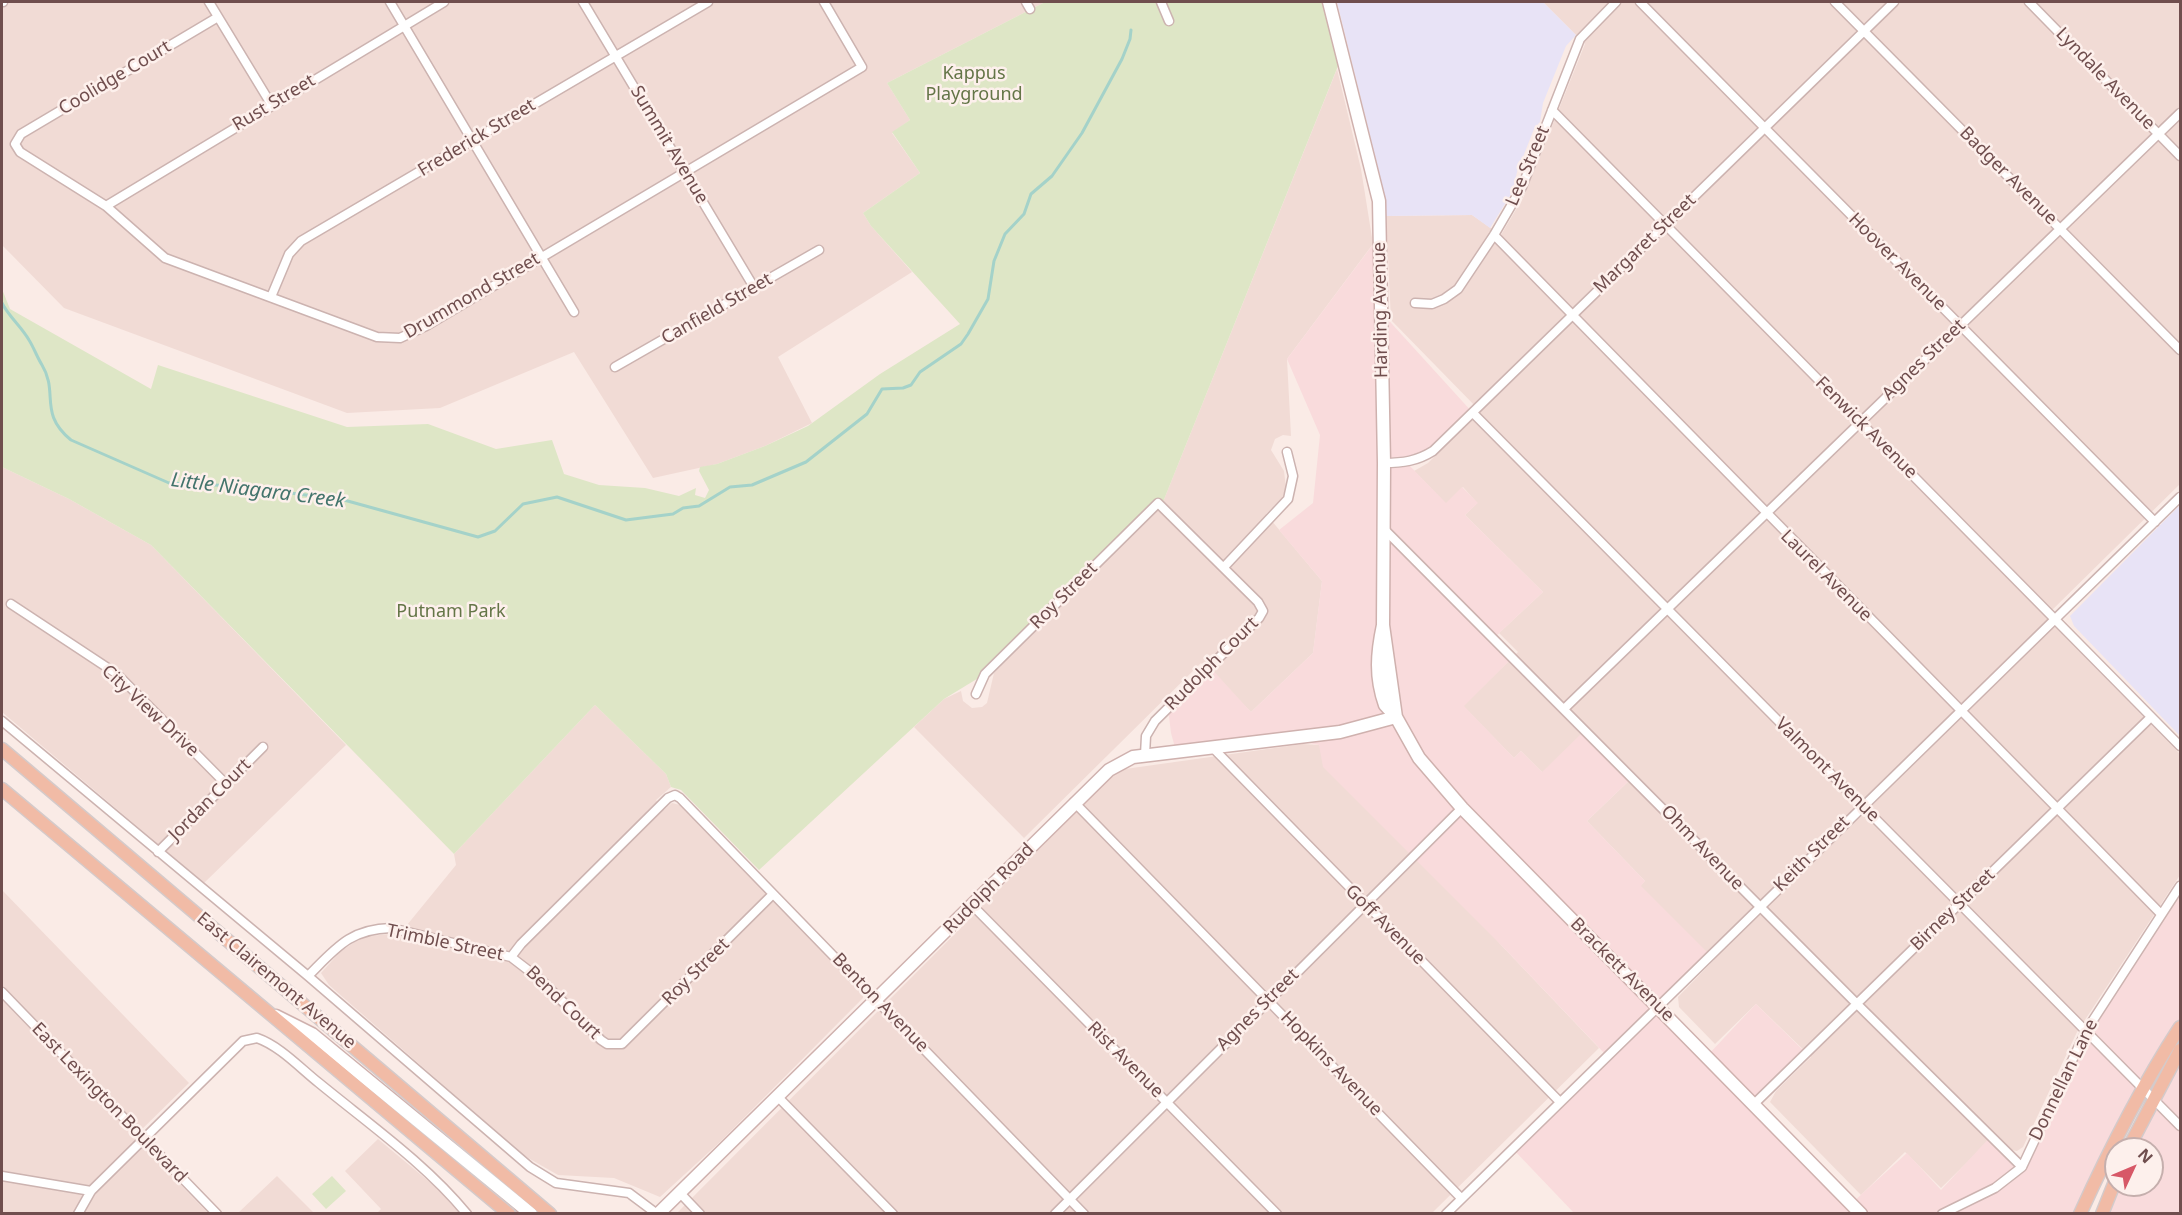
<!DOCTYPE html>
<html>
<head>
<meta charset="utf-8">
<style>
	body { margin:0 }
	#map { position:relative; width:2182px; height:1215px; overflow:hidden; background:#faebe6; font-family:"Noto Sans",sans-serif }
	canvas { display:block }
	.frame { position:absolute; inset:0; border:3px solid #704e4e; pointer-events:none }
	.north { position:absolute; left:2104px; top:1137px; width:60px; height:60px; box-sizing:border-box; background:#fdf0ec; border:2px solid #c5afad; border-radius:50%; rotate:46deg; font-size:16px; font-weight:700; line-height:24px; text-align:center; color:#704e4e }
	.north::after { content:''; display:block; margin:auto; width:21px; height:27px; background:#d75867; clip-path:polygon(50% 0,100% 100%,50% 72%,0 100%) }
</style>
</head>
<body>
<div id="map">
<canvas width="2182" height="1215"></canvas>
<div class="frame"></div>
<div class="north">N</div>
</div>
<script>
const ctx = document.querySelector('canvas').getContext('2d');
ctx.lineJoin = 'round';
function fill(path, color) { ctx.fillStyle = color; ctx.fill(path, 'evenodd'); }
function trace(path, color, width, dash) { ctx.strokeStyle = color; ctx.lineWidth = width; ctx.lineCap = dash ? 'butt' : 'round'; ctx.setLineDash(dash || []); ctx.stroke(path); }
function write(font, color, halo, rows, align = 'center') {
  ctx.font = font + ' "Noto Sans",sans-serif'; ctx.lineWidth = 5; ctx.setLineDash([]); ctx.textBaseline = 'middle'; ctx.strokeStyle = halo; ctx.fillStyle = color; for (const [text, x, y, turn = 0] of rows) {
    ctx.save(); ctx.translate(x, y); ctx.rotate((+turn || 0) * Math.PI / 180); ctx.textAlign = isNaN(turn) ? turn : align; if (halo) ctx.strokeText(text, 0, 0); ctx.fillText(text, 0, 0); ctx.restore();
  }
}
fill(new Path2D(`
	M2 2H1045L887 83 910 120 892 133 920 173 863 213 871 226 912 272 778 357 812 423 765 446 717 464 653 478 574 352 440 408 347 413 64 308 2 245Z
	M1543 2H2180V484L2045 617 2180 754V875L2077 1032 2023 1147 2017 1151 2011 1150 1995 1135 1941 1188 1905 1152 1861 1195 1770 1102 1776 1091 1811 1057 1756 1004 1715 1044 1679 1007 1678 997 1714 960 1640 886 1645 881 1587 821 1633 777 1542 772 1521 751 1514 758 1463 706 1518 652 1499 633 1543 592 1465 515 1477 503 1463 487 1446 504 1414 471 1428 463 1480 411 1391 320 1386 216 1472 215 1501 235 1524 196 1585 44Z
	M1337 69 1361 169 1373 244 1287 359 1291 436 1283 435 1275 439 1271 450 1284 471 1286 488 1282 498 1266 514 1322 581 1313 653 1251 712 1201 663 1024 838 914 727 944 699 961 691 963 701 972 708 982 707 987 703 994 673 1163 502Z
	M2 467 69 499 151 545 346 745 204 883 2 712Z
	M595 705 666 774 671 787 656 800 664 810 672 803 680 805 863 993V998L721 1141 660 1197 614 1178 558 1175 523 1155 329 985 321 973 340 952 362 937 389 934 402 936 407 925 456 865 454 854Z
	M1303 744 1319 745 1503 947 1599 1048 1432 1213 676 1214 1111 777 1125 769Z
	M2 890 189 1083 134 1137 208 1213H2Z
	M378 1139 444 1194 460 1213H377L381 1209 345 1171Z
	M277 1176 314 1213H238Z`), '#f1dbd5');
fill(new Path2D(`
	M1380 235 1382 313 1473 413 1433 451 1407 463 1446 503 1462 487 1478 503 1465 515 1543 592 1494 638 1513 657 1464 706 1514 758 1521 751 1542 772 1586 729 1633 777 1587 821 1645 881 1641 886 1710 955 1658 1006 1707 1056 1756 1004 1806 1053 1754 1104 1852 1203 1907 1153 1941 1190 1991 1136 2022 1167 2086 1030 2180 886V1027L2080 1213H1574L1512 1148 1606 1055 1503 947 1323 767 1319 745 1289 739 1176 751 1171 733 1168 708 1210 667 1251 712 1313 653 1322 581 1279 530 1313 503 1320 435 1287 359Z
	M2180 1057V1213L2102 1214 2116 1185H2152V1149H2128Z`), '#f9dbdc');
fill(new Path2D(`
	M1337 2H1543L1576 35 1566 46 1543 103 1540 122 1534 129 1517 172 1513 191 1490 228 1472 215 1386 216 1380 176Z
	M2180 505V736L2074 626 2070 616Z`), '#e8e3f6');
fill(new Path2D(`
	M1045 2H1329L1342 56 1163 502 1160 501 985 674 944 699 759 870 681 790 671 787 666 774 595 705 454 854 151 545 69 499 2 467V289L10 309 151 389 158 365 347 427 428 424 496 449 552 440 564 474 599 485 645 488 679 496 696 488 695 495 705 498 709 490 699 471 700 467 717 464 765 446 808 426 880 374 960 324 871 226 863 213 920 173 892 132 910 120 887 83Z
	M332 1176 346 1191 326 1209 312 1194Z`), '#dee6c6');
trace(new Path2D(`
	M2 303C9 317 21 326 29 340 34 348 37 357 42 365 59 393 38 413 71 440L169 483 237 486 344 500 478 537 495 531 523 504 557 497 626 520 673 514 683 508 699 506 730 487 752 485 806 462 867 414 882 389 903 388 911 385 920 372 961 344 968 334 988 299 994 261 1005 234 1024 214 1031 194 1052 176 1082 133 1122 59 1130 39 1131 30`), '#a4d2c9', 3);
const street = new Path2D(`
	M2 2H3
	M209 2 271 104
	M390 2 574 312
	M583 2 755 289
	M1026 2 1030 9
	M1161 2 1169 21
	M1640 2 2155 522
	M1835 2 2180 350
	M2029 2 2180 156
	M218 17 21 134 15 144 20 152 106 206 165 258 377 337 400 338 426 326 862 67 824 2
	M1552 110 2180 746
	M106 206 444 2
	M1494 235 2161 914
	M271 297 289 254 301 241 708 2
	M1415 303 1432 304 1444 299 1458 289 1494 235 1522 187 1580 39 1616 2
	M615 367 819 250
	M1473 413 2180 1126
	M1384 463C1403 463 1417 461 1433 451L1894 2
	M1383 528 1857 1004 2022 1167
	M1224 567 1288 499 1293 476 1287 452
	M11 604 117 674 226 784
	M976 694 985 674 1158 503 1258 602 1263 611 1259 618 1155 721 1146 736 1145 755
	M1565 708 2180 113
	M2 721 308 976 530 1167 556 1183 629 1193 657 1214
	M1212 747 1559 1101
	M1074 802 1461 1198
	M158 852 263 747
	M973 906 1277 1214
	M511 957 541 980 601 1040 607 1044H622L773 894
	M308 976C336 948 350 929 391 928L511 957 521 944 668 798 675 795 680 798 1084 1214
	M2 992 217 1214
	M778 1097 893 1214
	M1754 1104 2151 717
	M2 1176 91 1191
	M680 1193 700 1214
	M78 1214 91 1191 243 1041 257 1038C280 1046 300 1068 319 1083 369 1124 426 1164 467 1214
	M1055 1214 1462 808
	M1446 1214 2180 497
	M1942 1214 1995 1188 2022 1167 2086 1031 2180 886`);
const secondary = new Path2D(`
	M1329 2 1379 201 1384 463 1383 625 1396 717
	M1383 625C1377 653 1375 677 1385 705L1396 717 1419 758 1462 808 1861 1214
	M276 1016 312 1034 531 1214
	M658 1214 1109 770 1133 757 1340 732 1396 717`);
const primary = new Path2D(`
	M2 749 550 1214
	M2 789 509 1214
	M2128 1149 2180 1050
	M2080 1214C2110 1148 2141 1087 2180 1027
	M2102 1214 2116 1179`);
trace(street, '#ccb3b0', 11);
trace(secondary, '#cfb1ae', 15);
trace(primary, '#d4caca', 15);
trace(street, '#fff', 8);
trace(secondary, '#fff', 12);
trace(primary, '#f1bba6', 12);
write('18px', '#647547', '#fdf0ec', [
	["Kappus",974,74],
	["Playground",974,95],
	["Putnam Park",451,612]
]);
write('18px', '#704e4e', '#fdf0ec', [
	["Coolidge Court",115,78,-31],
	["Lyndale Avenue",2105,79,46],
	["Rust Street",274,103,-31],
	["Frederick Street",477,138,-31],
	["Summit Avenue",669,145,59],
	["Lee Street",1528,166,-67],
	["Badger Avenue",2008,176,45],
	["Margaret Street",1645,244,-44],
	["Hoover Avenue",1897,262,45],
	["Drummond Street",472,296,-30],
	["Canfield Street",717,309,-30],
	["Harding Avenue",1381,310,-91],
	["Agnes Street",1924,360,-44],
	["Fenwick Avenue",1866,428,45],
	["Laurel Avenue",1826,576,45],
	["Roy Street",1064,596,-45],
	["Rudolph Court",1212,664,-45],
	["City View Drive",150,711,43],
	["Valmont Avenue",1827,770,45],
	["Jordan Court",210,800,-45],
	["Ohm Avenue",1702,848,46],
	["Keith Street",1812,854,-45],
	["Rudolph Road",989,889,-45],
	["Birney Street",1953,910,-44],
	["Goff Avenue",1385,925,45],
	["Trimble Street",445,943,12],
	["Brackett Avenue",1622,970,45],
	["Roy Street",696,972,-45],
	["East Clairemont Avenue",276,981,40],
	["Bend Court",563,1003,44],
	["Benton Avenue",880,1003,46],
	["Agnes Street",1258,1010,-45],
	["Rist Avenue",1125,1060,45],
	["Hopkins Avenue",1331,1064,46],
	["Donnellan Lane",2064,1080,-64],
	["East Lexington Boulevard",109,1103,46]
]);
write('italic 20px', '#43746c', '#fdf0ec', [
	["Little Niagara Creek",258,491,7]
]);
</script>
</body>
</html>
